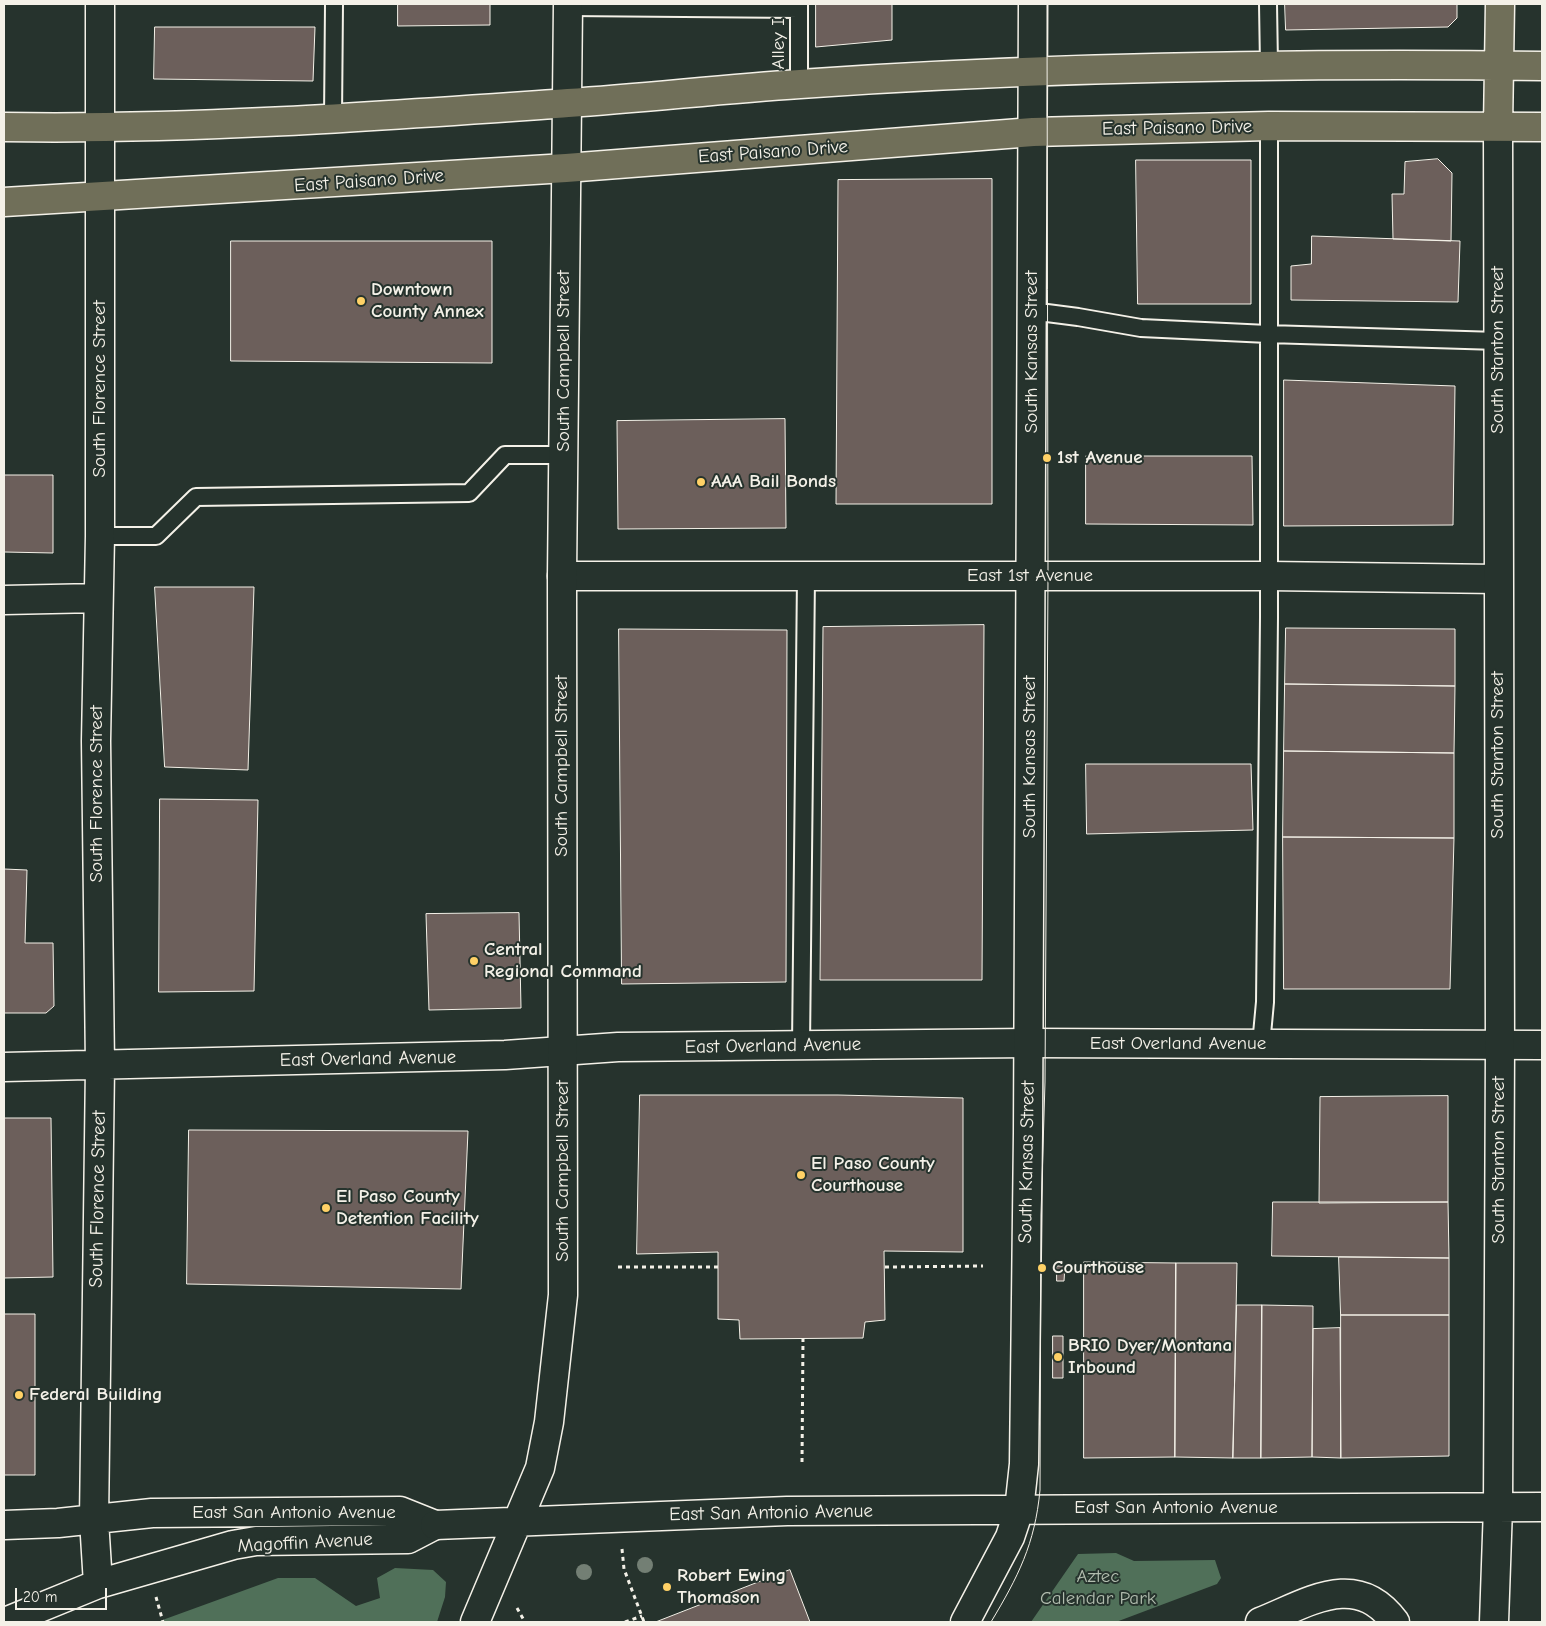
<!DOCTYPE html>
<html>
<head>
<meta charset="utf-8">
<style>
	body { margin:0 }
	#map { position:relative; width:1546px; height:1626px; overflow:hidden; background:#26332d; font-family:"Comic Neue",sans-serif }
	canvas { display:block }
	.frame { position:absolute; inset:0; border:5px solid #f4f1e8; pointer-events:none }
	.scale { position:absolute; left:15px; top:1588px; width:92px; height:22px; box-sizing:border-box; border:2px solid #f4f1e8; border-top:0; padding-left:6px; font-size:15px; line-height:18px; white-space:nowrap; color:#f4f1e8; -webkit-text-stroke:4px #26332d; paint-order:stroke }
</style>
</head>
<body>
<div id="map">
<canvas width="1546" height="1626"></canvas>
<div class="frame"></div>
<div class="scale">20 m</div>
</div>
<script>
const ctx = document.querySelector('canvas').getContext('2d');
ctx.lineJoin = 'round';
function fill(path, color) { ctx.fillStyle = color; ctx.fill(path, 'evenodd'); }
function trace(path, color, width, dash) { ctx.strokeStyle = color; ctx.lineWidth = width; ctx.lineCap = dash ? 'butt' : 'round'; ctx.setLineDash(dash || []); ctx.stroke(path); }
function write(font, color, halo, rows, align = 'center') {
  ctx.font = font + ' "Comic Neue",sans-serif'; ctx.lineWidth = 4; ctx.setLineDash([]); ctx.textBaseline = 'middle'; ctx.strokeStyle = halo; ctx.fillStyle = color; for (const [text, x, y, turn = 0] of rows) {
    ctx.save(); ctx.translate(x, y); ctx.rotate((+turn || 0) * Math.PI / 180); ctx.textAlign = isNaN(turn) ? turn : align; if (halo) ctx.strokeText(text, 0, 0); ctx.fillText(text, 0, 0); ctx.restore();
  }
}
fill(new Path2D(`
	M1116 1553 1134 1561 1215 1560 1221 1578 1217 1584 1116 1622H1031L1078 1554Z
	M395 1568 433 1570 446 1582 445 1597 437 1622H157L278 1578H315L356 1606 380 1598 377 1578Z`), '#507059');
const building = new Path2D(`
	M398 4H490V25L398 26Z
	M816 4H892V40L816 47Z
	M1285 4H1457V18L1448 27 1286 30Z
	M155 27H315L313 81 154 79Z
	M1438 159 1452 173 1451 241 1393 239 1392 194H1404L1405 162Z
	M1136 160H1251V304H1138Z
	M992 179V504H836L838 180Z
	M1312 236 1460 241 1458 302 1291 300V266L1311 264Z
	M231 241H492V363L231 361Z
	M1284 380 1455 386 1453 525 1284 526Z
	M785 419 786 528 618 529 617 421Z
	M1086 456H1252L1253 525 1086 524Z
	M4 475H53V553L4 552Z
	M155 587H254L248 770 165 767Z
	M984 625 982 980H820L823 627Z
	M1286 628 1455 629V686L1285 684Z
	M619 629 787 630 786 982 622 984Z
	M1285 684 1455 686 1454 753 1284 751Z
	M1284 751 1454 753V838L1283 837Z
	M1086 764H1251L1253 830 1087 834Z
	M160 799 258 800 254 991 159 992Z
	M1283 837 1454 838 1450 989H1284Z
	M4 869 27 870 25 943H53L54 1006 46 1013H4Z
	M519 913 521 1008 429 1010 426 914Z
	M640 1095H838L963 1098V1252L884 1251 885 1320 865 1322 863 1338 740 1339 739 1320 718 1319V1252L637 1254Z
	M1448 1096V1202L1319 1203 1320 1097Z
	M4 1118H51L53 1277 4 1278Z
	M189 1130 468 1131 461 1289 187 1284Z
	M1273 1202H1448L1449 1258 1272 1256Z
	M1339 1257 1449 1258V1315H1341Z
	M1084 1262 1176 1263 1175 1457 1084 1458Z
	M1176 1263H1237L1233 1458 1175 1457Z
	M1057 1266H1065L1064 1281H1057Z
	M1237 1305H1262L1261 1458H1233Z
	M1262 1305 1313 1306 1312 1457 1261 1458Z
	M4 1314H35V1475H4Z
	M1341 1315H1449V1456L1341 1458Z
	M1340 1328 1341 1458 1312 1457 1313 1329Z
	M1053 1336H1063V1378H1053Z
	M790 1570 810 1622H656Z`);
fill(building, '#6c5f5b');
trace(building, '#f4f1e8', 1);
const lane = new Path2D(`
	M1268 4 1269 65
	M568 7 799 9
	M799 84V4
	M333 119 334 4
	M1032 314 1047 313 1078 317 1141 328 1268 334 1498 341
	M100 536H156L196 497 469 493 505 455H564
	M801 1045 806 576
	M1261 1045 1265 1002 1269 617V126`);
const street = new Path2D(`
	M562 576H1268L1498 579
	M4 600 98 598
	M4 1067 505 1055 618 1047 1029 1043 1542 1045
	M4 1525 58 1523 152 1513 400 1511 435 1525
	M98 1584 94 1520 100 1066 96 741 100 536V4
	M5 1622 98 1584 233 1545 256 1541 408 1539 435 1525`);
const secondary = new Path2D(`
	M435 1525 787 1511 1542 1507
	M475 1622 540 1468 549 1422 563 1295 562 576 568 4
	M965 1622 1010 1537 1019 1510 1024 1464 1028 1133 1033 4
	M1260 1622C1308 1603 1356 1569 1395 1622
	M1494 1622 1498 1507 1500 1045 1498 127`);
const primary = new Path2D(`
	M4 127C192 130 380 116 568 103 645 98 722 89 800 84 1047 67 1295 63 1542 66
	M1498 127 1500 4
	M4 202 566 168 1033 132 1269 126 1542 127`);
trace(lane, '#f4f1e8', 20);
trace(street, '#f4f1e8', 31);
trace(secondary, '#f4f1e8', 31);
trace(primary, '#f4f1e8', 31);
trace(new Path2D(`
	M618 1267H718
	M885 1267 983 1266
	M802 1462 803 1338
	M622 1549 624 1569 644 1622
	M156 1597 163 1622
	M517 1608 525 1622
	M625 1622 642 1616`), '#f4f1e8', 3, [4, 4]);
trace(lane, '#26332d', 16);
trace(street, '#26332d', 28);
trace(secondary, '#26332d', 28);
trace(primary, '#706f59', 28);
trace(new Path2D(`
	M991 1622C1018 1577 1035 1544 1040 1490L1041 1215 1045 1082 1048 576 1047 4`), '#f4f1e8', 1);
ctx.fillStyle = '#737f74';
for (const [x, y] of [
	[645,1565],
	[584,1572]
]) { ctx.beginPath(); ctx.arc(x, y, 8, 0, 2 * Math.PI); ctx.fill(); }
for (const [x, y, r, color] of [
	[361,301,5,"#ffd166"],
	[1047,458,5,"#ffd166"],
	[701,482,5,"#ffd166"],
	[474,961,5,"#ffd166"],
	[801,1175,5,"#ffd166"],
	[326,1208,5,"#ffd166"],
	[1042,1268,5,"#ffd166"],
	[1058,1357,5,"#ffd166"],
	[19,1395,5,"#ffd166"],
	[667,1587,5,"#ffd166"]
]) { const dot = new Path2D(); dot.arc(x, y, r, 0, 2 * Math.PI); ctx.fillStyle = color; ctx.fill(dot); trace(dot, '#26332d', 2); }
write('19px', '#f4f1e8', '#26332d', [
	["Alley I",779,44,-90],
	["East Paisano Drive",1177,128,-1],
	["East Paisano Drive",773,152,-4],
	["East Paisano Drive",369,181,-4],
	["South Stanton Street",1498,350,-90],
	["South Kansas Street",1032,352,-90],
	["South Campbell Street",564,361,-90],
	["South Florence Street",100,389,-90],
	["East 1st Avenue",1030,576],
	["South Stanton Street",1498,755,-90],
	["South Kansas Street",1030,757,-90],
	["South Campbell Street",562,766,-90],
	["South Florence Street",97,794,-90],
	["East Overland Avenue",1178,1044],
	["East Overland Avenue",773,1046,-1],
	["East Overland Avenue",368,1059,-1],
	["South Stanton Street",1499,1160,-90],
	["South Kansas Street",1027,1162,-89],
	["South Campbell Street",563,1171,-90],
	["South Florence Street",98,1199,-89],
	["East San Antonio Avenue",1176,1508],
	["East San Antonio Avenue",294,1513],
	["East San Antonio Avenue",771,1513,-1],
	["Magoffin Avenue",305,1543,-3]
]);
write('bold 19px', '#f4f1e8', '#26332d', [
	["Downtown",371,290],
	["County Annex",371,312],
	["1st Avenue",1057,458],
	["AAA Bail Bonds",711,482],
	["Central",484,950],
	["Regional Command",484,972],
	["El Paso County",811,1164],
	["Courthouse",811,1186],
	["El Paso County",336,1197],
	["Detention Facility",336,1219],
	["Courthouse",1052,1268],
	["BRIO Dyer/Montana",1068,1346],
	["Inbound",1068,1368],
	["Federal Building",29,1395],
	["Robert Ewing",677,1576],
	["Thomason",677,1598]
], 'left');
write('19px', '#b2bdaf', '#26332d', [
	["Aztec",1098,1577],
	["Calendar Park",1098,1599]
]);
</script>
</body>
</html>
